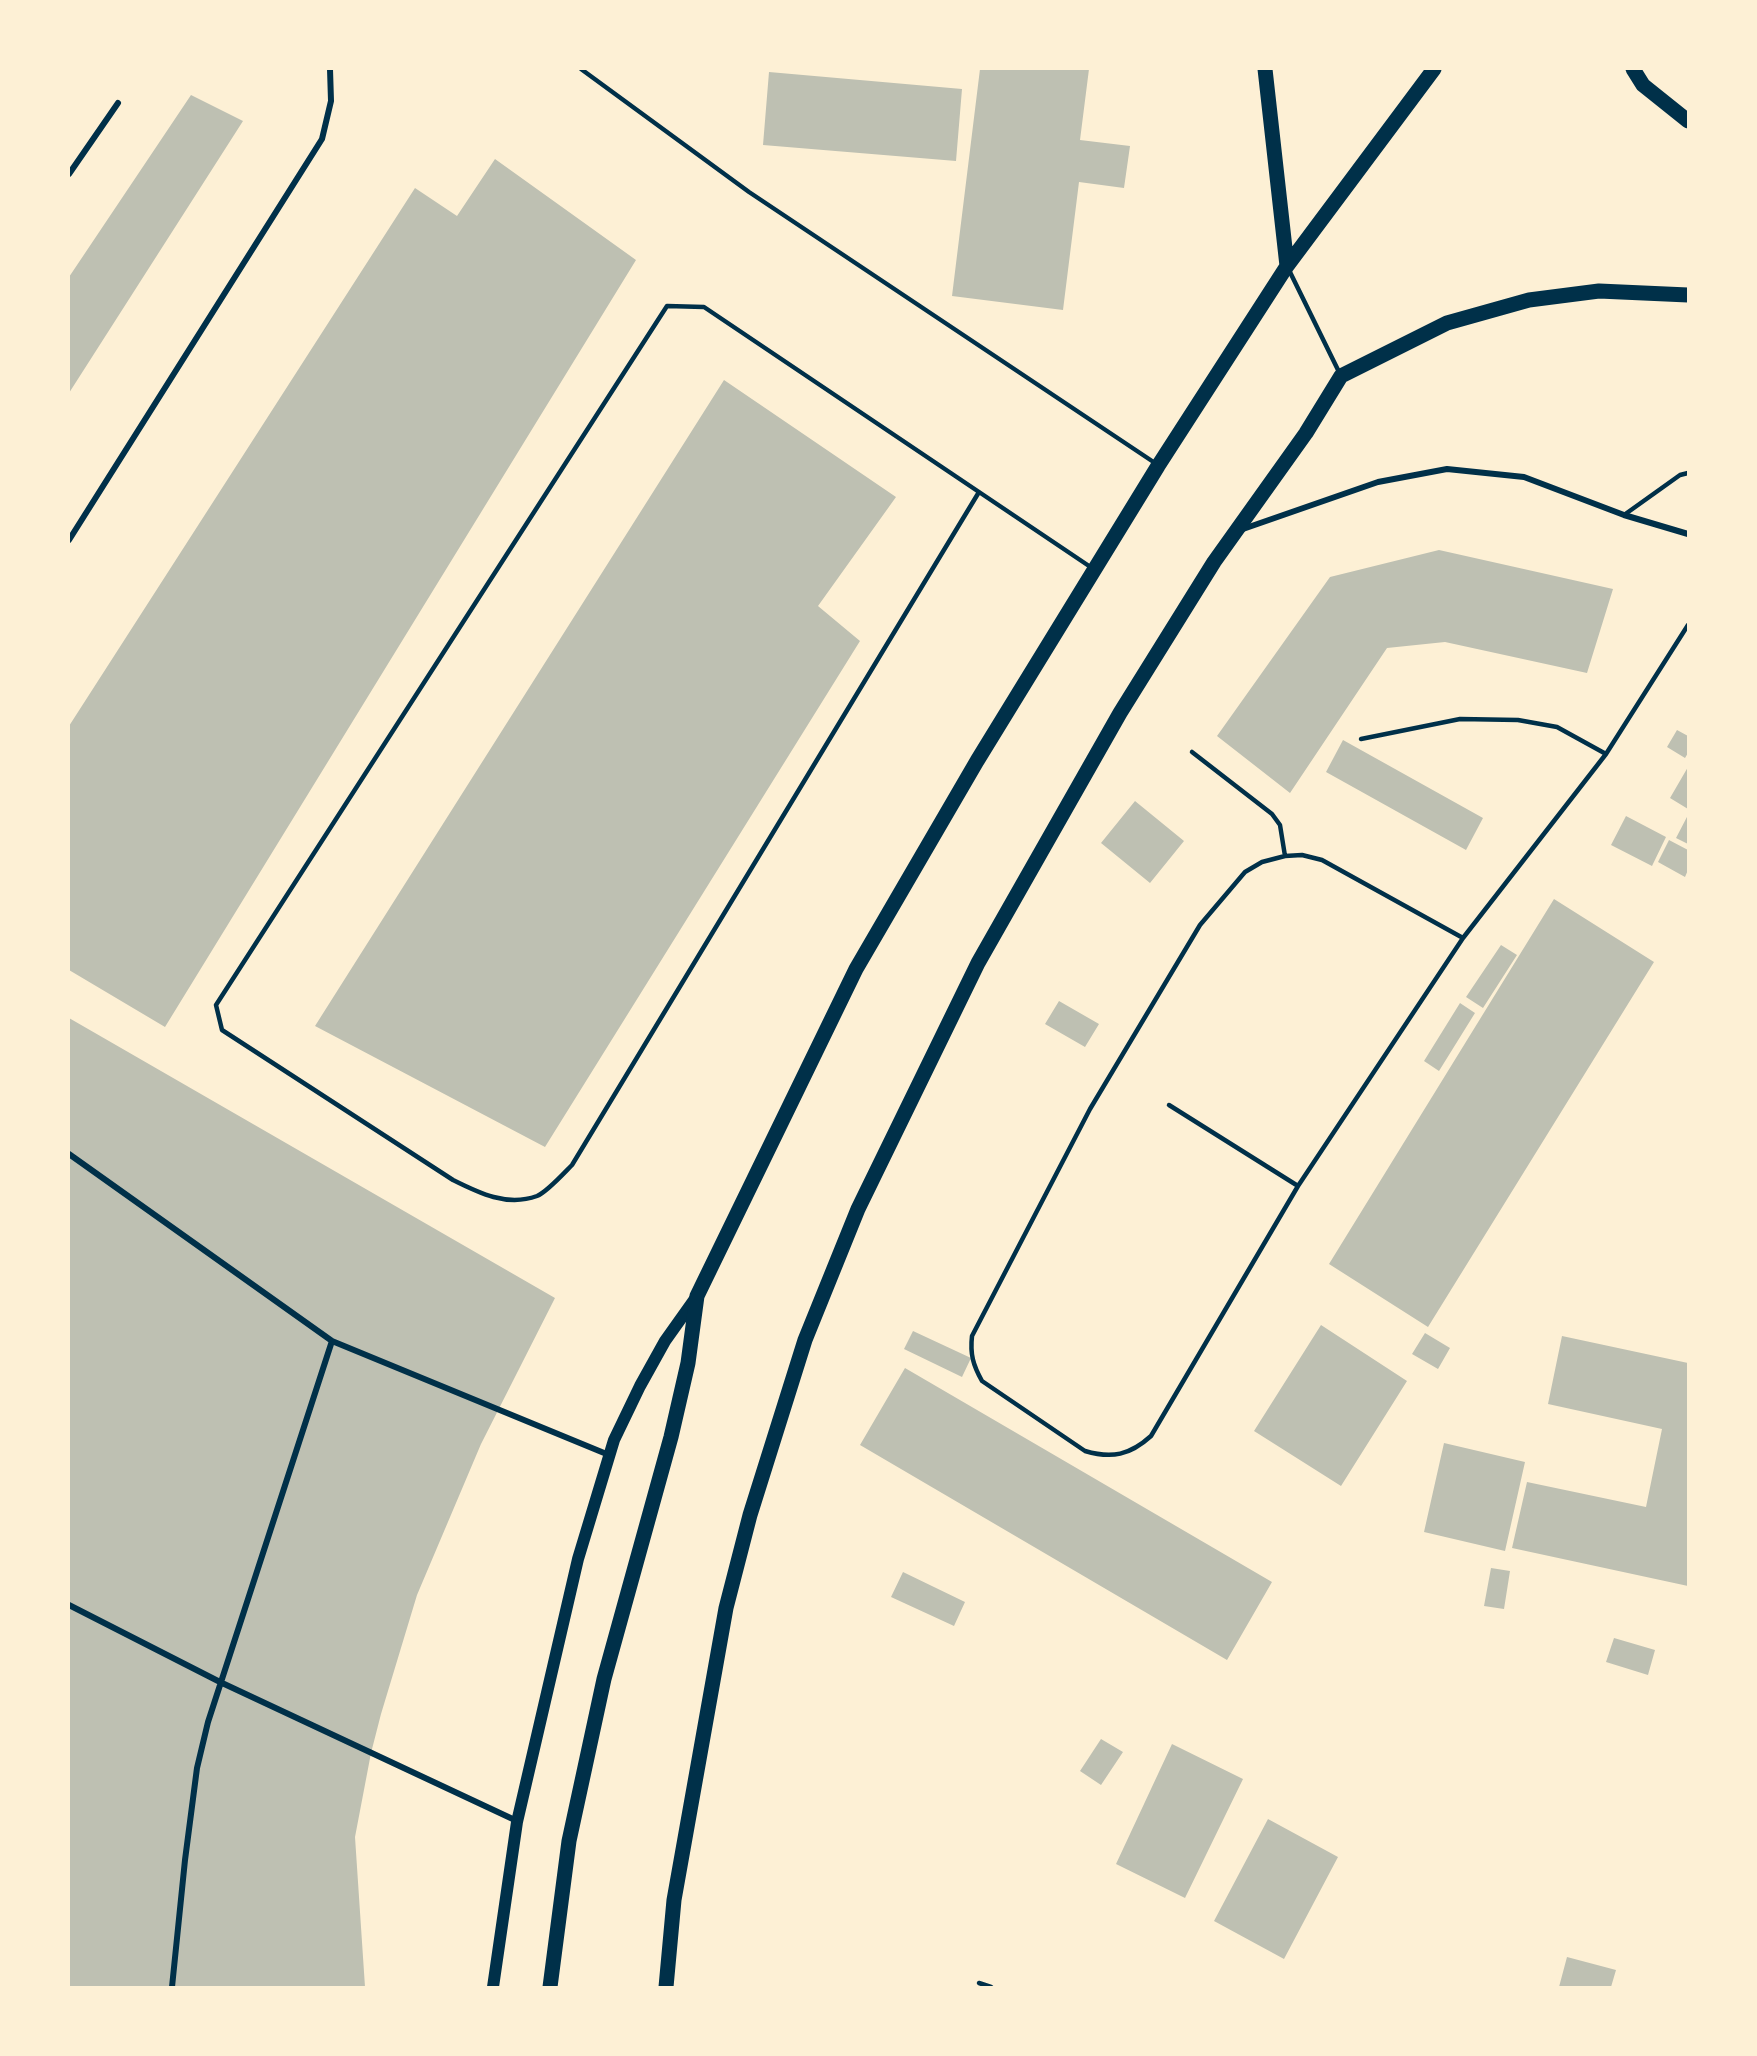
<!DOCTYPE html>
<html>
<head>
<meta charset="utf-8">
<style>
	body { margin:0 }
	#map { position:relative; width:1757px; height:2056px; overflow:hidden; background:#fdf0d5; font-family:Quicksand,sans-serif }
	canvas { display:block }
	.frame { position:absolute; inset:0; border:70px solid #fdf0d5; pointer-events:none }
</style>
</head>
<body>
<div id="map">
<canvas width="1757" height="2056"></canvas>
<div class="frame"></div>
</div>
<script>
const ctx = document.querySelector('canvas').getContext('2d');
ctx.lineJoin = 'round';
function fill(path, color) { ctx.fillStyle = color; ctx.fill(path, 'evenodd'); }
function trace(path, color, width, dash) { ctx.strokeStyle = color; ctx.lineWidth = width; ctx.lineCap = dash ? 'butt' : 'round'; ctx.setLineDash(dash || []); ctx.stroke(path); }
fill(new Path2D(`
	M980 69H1089L1080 140 1130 146 1124 188 1079 182 1063 310 952 296Z
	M769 72 962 89 956 161 763 145Z
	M191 95 243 121 69 393V277Z
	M495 159 636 260 165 1027 69 970V726L415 188 457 216Z
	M724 380 896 497 818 606 860 641 545 1147 315 1026Z
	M1439 550 1613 589 1587 673 1445 642 1387 648 1290 793 1217 736 1330 577Z
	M1677 730 1688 736V753L1685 758 1667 747Z
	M1343 740 1483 818 1466 850 1326 772Z
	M1688 767V809L1670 798Z
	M1135 801 1184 841 1150 883 1101 843Z
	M1688 815V844L1676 838Z
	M1626 816 1666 837 1652 866 1611 845Z
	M1669 840 1688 850V870L1685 877 1658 862Z
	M1554 899 1654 962 1428 1327 1329 1264Z
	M1501 945 1517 955 1483 1008 1466 997Z
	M1059 1001 1099 1024 1085 1047 1045 1024Z
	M1460 1003 1475 1013 1439 1071 1424 1061Z
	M69 1018 555 1298 481 1444 417 1595 381 1714 371 1753 355 1837 365 1987H69Z
	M1321 1325 1407 1381 1341 1486 1254 1431Z
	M913 1331 971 1358 962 1377 904 1349Z
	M1425 1333 1450 1348 1438 1369 1412 1354Z
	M1562 1336 1688 1363V1586L1512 1548 1527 1482 1646 1507 1662 1429 1548 1404Z
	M905 1368 1272 1582 1227 1660 860 1445Z
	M1444 1443 1525 1462 1505 1551 1424 1532Z
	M1491 1568 1510 1571 1504 1609 1484 1606Z
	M903 1572 965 1602 954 1626 891 1597Z
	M1614 1638 1655 1650 1648 1675 1606 1662Z
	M1101 1739 1123 1752 1101 1785 1080 1771Z
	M1172 1744 1243 1779 1185 1898 1116 1864Z
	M1268 1819 1338 1857 1284 1959 1214 1921Z
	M1567 1957 1616 1970 1611 1987H1559Z`), '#bec0b2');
trace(new Path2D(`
	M581 69 749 192 1155 463
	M1288 268 1340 374
	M979 492 704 307 667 306 216 1005 222 1030 453 1180C479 1193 507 1207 537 1196 547 1192 564 1173 572 1165L979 492 1092 568
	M1624 515 1680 475 1688 473
	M1361 739 1460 719 1518 720 1557 727 1606 754
	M1192 752 1272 814 1280 825 1285 856
	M1463 938 1322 860 1302 855 1285 856 1262 862 1245 872 1200 925 1090 1109 972 1336C970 1354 973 1365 982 1381L1085 1451C1112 1459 1130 1455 1151 1436L1298 1186 1463 938 1606 754 1688 625
	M1169 1105 1298 1186
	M979 1983 991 1987`), '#003049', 4.5);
trace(new Path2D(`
	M69 174 118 103
	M1243 529 1378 482 1447 469 1524 477 1624 515 1688 534
	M69 540 322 139 331 101 330 69
	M69 1154 332 1341
	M69 1605 220 1682 517 1821
	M172 1987 185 1860 197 1768 208 1722 332 1341 609 1455`), '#003049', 6);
trace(new Path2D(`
	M493 1987 517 1822 578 1559 614 1440 640 1386 665 1341 697 1296`), '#003049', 12);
trace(new Path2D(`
	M1265 69 1287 266
	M1633 69 1643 85 1688 121
	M550 1987 569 1841 585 1767 604 1679 671 1437 688 1363 697 1296 856 969 977 761 1158 466 1287 266 1434 69
	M666 1987 674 1900 726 1608 750 1515 805 1340 858 1209 978 963 1120 713 1214 562 1306 433 1341 376 1447 323 1529 300 1599 291 1688 295`), '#003049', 15);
</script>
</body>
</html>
